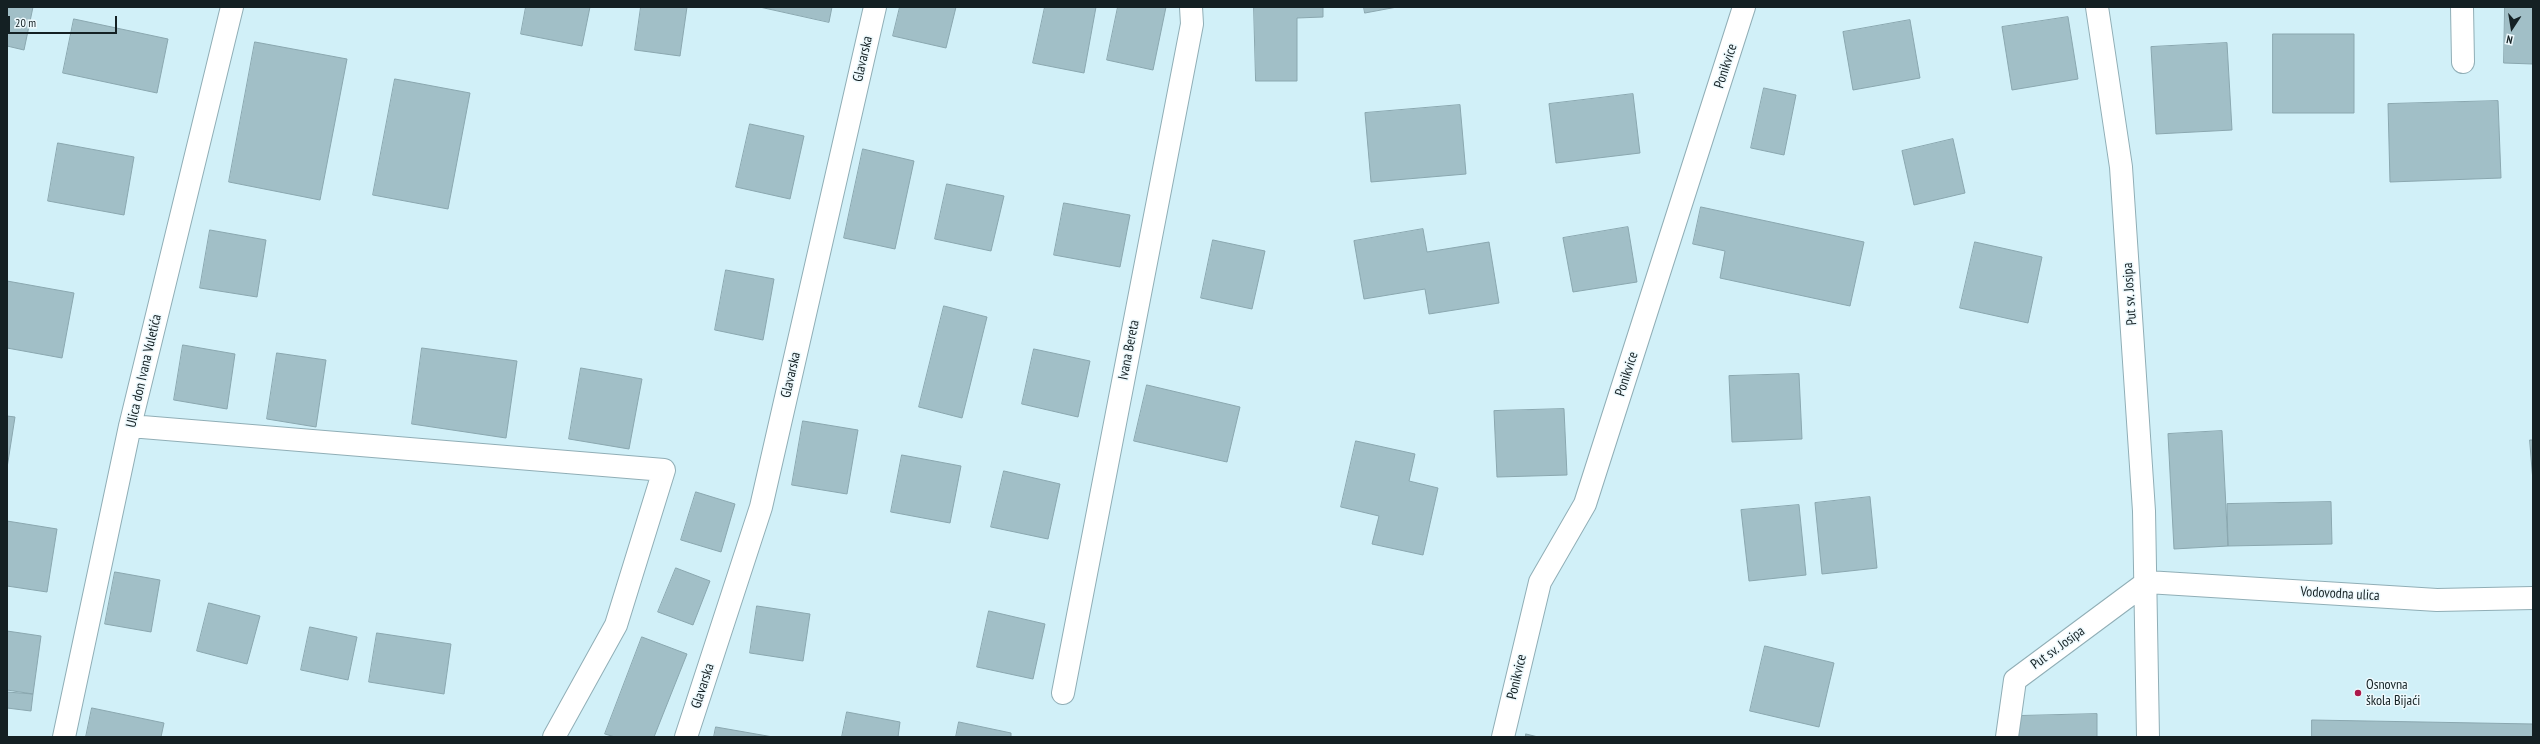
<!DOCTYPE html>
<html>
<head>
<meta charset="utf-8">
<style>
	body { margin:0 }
	#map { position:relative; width:2540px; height:744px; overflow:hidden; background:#d1f0f8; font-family:"PT Sans Narrow",sans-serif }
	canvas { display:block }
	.frame { position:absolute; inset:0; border:8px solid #142023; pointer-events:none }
	.north { position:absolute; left:2492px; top:8px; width:40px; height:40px; -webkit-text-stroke:3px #edf9fd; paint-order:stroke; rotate:192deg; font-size:11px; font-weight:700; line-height:16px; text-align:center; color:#142023 }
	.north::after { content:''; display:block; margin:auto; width:14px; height:18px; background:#142023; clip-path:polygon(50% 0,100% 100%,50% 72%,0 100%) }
	.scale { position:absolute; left:8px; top:16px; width:109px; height:18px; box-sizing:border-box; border:2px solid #142023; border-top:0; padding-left:5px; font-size:12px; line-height:14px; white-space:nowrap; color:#142023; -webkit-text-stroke:3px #edf9fd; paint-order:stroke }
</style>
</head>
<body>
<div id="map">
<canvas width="2540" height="744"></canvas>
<div class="frame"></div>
<div class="north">N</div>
<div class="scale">20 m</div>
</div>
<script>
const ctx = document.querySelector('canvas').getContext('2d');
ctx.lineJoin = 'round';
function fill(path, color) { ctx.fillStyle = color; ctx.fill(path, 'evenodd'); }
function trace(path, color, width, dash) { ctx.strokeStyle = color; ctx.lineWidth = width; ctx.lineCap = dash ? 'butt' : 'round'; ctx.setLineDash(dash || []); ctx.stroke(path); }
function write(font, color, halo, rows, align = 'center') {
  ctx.font = font + ' "PT Sans Narrow",sans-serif'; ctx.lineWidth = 3; ctx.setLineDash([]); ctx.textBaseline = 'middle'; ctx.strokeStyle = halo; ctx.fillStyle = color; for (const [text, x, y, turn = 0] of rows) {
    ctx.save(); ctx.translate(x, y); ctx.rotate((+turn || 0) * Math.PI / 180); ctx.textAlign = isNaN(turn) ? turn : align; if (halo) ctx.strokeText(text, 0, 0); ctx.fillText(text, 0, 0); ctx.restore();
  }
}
const building = new Path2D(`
	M7 7H33L24 50 7 46Z
	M526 7H590L582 46 521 34Z
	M641 7H687L680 56 635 50Z
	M760 7H832L829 22Z
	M900 7H956L946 48 893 36Z
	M1045 7H1096L1084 73 1033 63Z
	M1118 7H1166L1153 70 1107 60Z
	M1254 7H1323V17L1297 18V81H1256Z
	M1364 7H1397L1365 13Z
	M2505 7H2533V64L2504 63Z
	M2068 17 2078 79 2012 90 2002 27Z
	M74 19 168 39 157 93 63 73Z
	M1910 20 1920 78 1853 90 1843 32Z
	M2273 34H2354V113H2273Z
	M255 42 347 59 320 200 229 182Z
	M2227 43 2232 130 2156 134 2151 47Z
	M395 79 470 93 448 209 373 195Z
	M1764 88 1796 95 1784 155 1751 148Z
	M1633 94 1640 153 1556 163 1549 104Z
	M2498 101 2501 178 2390 182 2388 104Z
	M1460 105 1466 174 1371 182 1365 113Z
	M750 124 804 136 790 199 736 187Z
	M1953 139 1965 193 1914 205 1902 151Z
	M58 143 134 157 124 215 48 201Z
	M863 149 914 161 895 249 844 238Z
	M947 184 1004 196 991 251 935 239Z
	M1064 203 1130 215 1120 267 1054 255Z
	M1701 207 1864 242 1850 306 1720 278 1725 251 1693 244Z
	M1628 227 1637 282 1573 292 1563 238Z
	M1423 229 1427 252 1489 242 1499 303 1429 314 1425 289 1364 299 1354 241Z
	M210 230 266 240 257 297 200 288Z
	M1213 240 1265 251 1252 309 1201 298Z
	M1975 242 2042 257 2028 323 1960 308Z
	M726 270 774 279 763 340 715 330Z
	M7 281 74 293 62 358 7 348Z
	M944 306 987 317 962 418 919 407Z
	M183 345 235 354 227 409 174 400Z
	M422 348 517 361 506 438 412 424Z
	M1034 349 1090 361 1078 417 1022 404Z
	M277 353 326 360 316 427 267 419Z
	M581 368 642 379 629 449 569 439Z
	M1799 374 1802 439 1732 442 1729 376Z
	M1147 385 1240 407 1227 462 1134 441Z
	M1564 409 1567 475 1497 477 1494 411Z
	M7 416 15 417 7 468Z
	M803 421 858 430 847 494 792 485Z
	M2222 431 2228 546 2174 549 2168 434Z
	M2530 440H2533V481Z
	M1356 441 1415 454 1409 481 1438 488 1423 555 1372 544 1379 516 1341 507Z
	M902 455 961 466 950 523 891 512Z
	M1004 471 1060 484 1048 539 991 527Z
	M696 492 735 504 721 552 681 540Z
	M1870 497 1877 568 1822 574 1815 503Z
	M2331 502 2332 544 2228 546 2227 504Z
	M1799 505 1806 575 1749 581 1741 510Z
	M7 521 57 529 47 592 7 586Z
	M676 568 710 581 693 625 658 612Z
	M115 572 160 580 151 632 105 624Z
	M209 603 260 616 247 664 197 651Z
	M757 606 810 614 803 661 750 653Z
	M989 611 1045 624 1033 679 977 667Z
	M310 627 357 637 348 680 301 670Z
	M7 631 41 636 33 694 7 690Z
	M377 633 451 644 444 694 369 682Z
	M642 637 687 654 654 737H615L605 734Z
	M1765 646 1834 663 1819 727 1750 711Z
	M7 692 33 694 31 711 7 708Z
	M92 708 164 723 161 737H86Z
	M847 712 900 722 898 737H842Z
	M2097 714V737H2018V716Z
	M2312 720 2533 724V737H2312Z
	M959 722 1011 733V737H956Z
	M716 727 773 737H714Z
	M1526 734 1538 737H1526Z`);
fill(building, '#a1bfc7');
trace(building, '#8aa7af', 1);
const minor = new Path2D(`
	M2097 7 2121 167 2144 511 2148 737
	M2462 7 2463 62
	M130 426 664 470 616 625 554 737
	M2147 582 2437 600 2533 598
	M1063 693 1192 24 1191 7
	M64 737 130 426 232 7
	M686 737 761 507 875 7
	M1503 737 1540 582 1585 504 1744 7
	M2007 737 2015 680 2147 582`);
trace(minor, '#90aeb6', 24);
trace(minor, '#fff', 22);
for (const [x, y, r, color] of [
	[2358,693,4,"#ac194b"]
]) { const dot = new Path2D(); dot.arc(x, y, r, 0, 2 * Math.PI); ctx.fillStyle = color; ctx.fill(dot); trace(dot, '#edf9fd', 1.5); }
write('14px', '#142023', '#edf9fd', [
	["Glavarska",863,59,-77],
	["Ponikvice",1726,66,-72],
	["Put sv. Josipa",2130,294,-94],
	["Ivana Bereta",1129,350,-79],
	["Ulica don Ivana Vuletića",144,371,-77],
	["Ponikvice",1627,374,-72],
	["Glavarska",791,375,-77],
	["Vodovodna ulica",2340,594,3],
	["Put sv. Josipa",2058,648,-36],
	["Ponikvice",1517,677,-77],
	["Glavarska",703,686,-72]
]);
write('14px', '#142023', '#edf9fd', [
	["Osnovna",2366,685],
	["škola Bijaći",2366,701]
], 'left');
</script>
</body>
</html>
